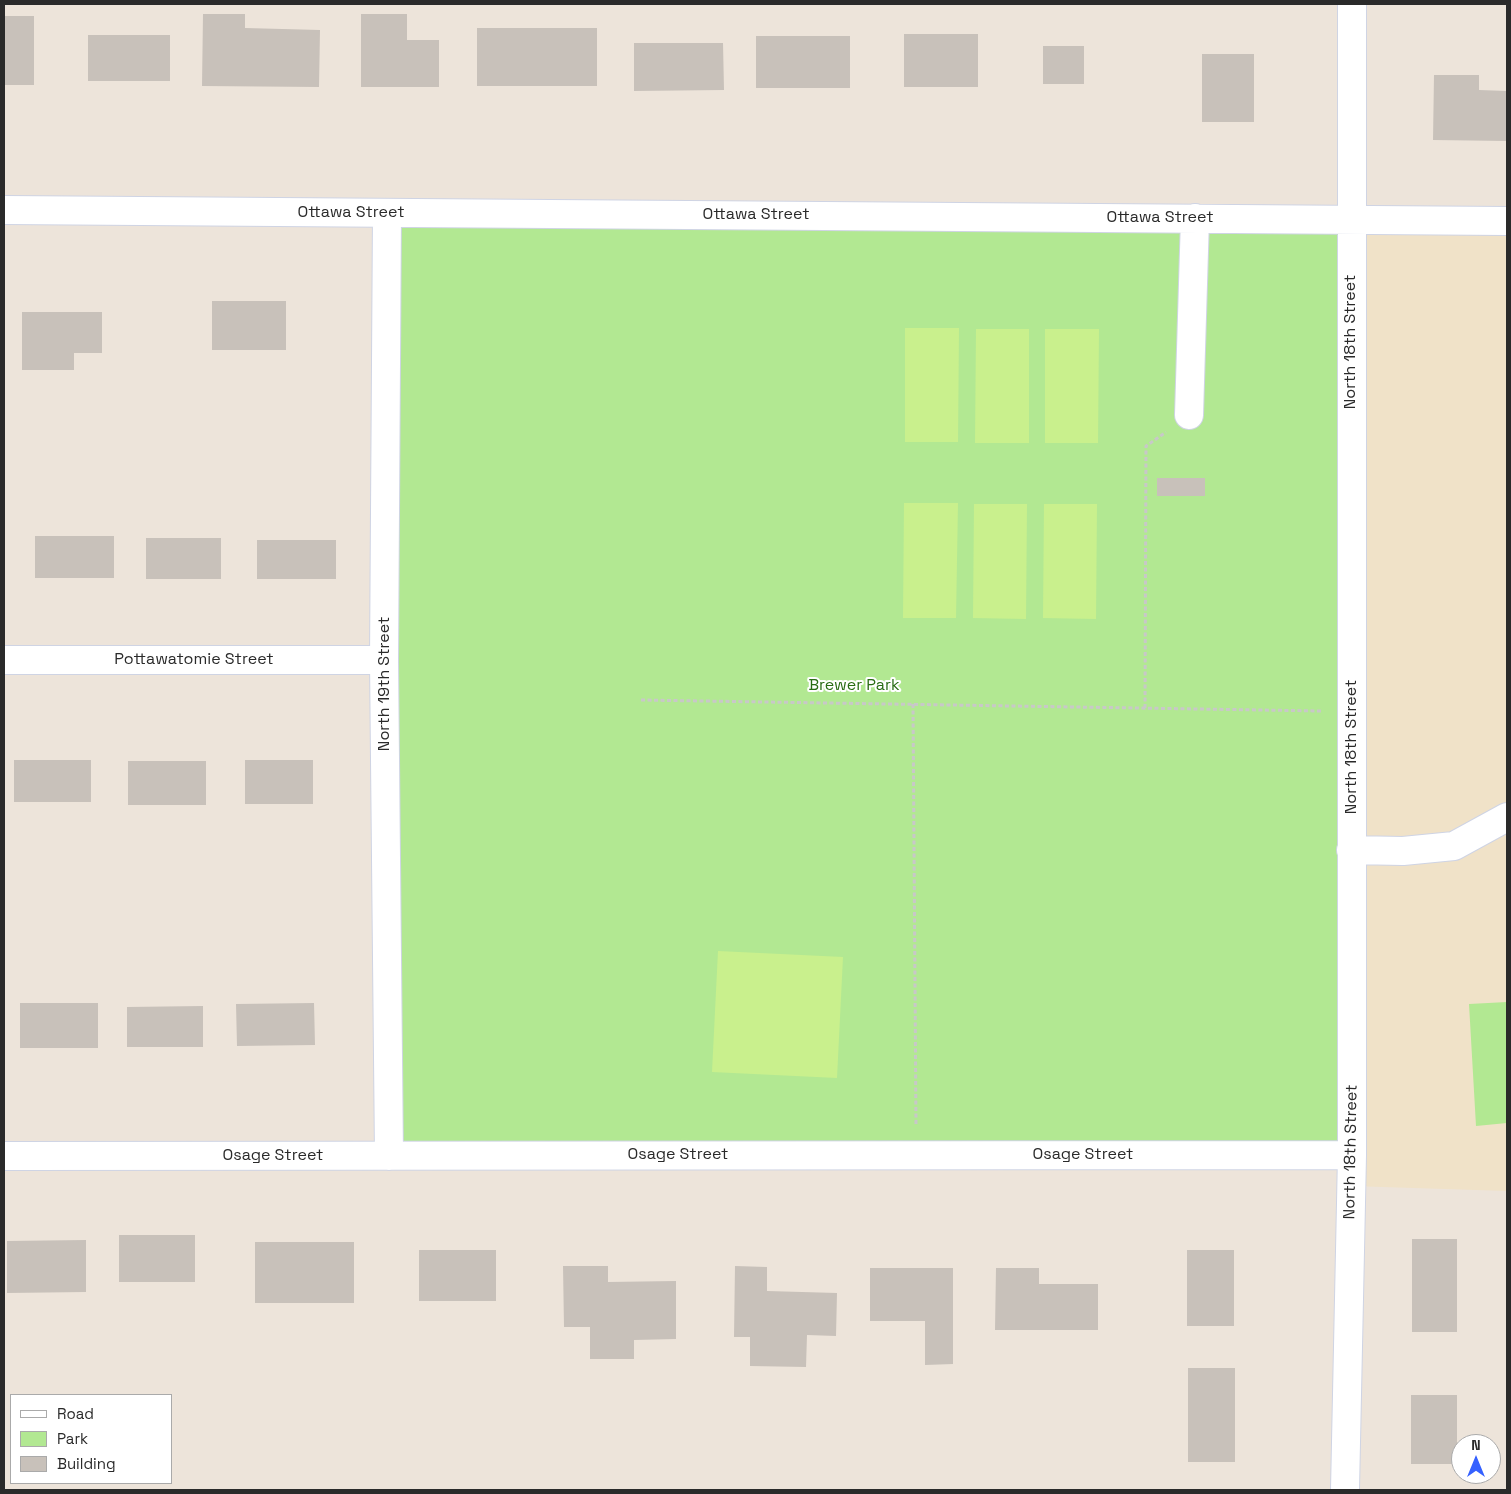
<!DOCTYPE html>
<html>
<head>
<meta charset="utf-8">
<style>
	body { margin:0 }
	#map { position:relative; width:1511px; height:1494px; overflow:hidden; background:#ede4da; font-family:"Space Grotesk",sans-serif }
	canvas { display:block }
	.frame { position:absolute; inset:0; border:5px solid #2a2a2a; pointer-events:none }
	.legend { position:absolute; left:10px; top:1394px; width:162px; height:90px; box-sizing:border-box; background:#fff; border:1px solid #aaa; margin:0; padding:6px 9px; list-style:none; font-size:15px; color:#2a2a2a }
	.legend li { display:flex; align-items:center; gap:10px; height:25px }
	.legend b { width:25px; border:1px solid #aaa }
	.north { position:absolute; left:1451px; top:1434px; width:50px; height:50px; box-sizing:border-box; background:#fff; border:1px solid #aaa; border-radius:50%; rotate:0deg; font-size:14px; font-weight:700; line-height:20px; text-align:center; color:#2a2a2a }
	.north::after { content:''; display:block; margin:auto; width:18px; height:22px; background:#3561ff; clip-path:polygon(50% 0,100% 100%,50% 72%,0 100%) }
</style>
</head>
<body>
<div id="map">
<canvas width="1511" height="1494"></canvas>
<div class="frame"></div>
<ul class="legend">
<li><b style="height:6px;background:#fff"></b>Road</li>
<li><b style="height:14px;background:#b2e892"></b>Park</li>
<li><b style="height:14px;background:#c8c1ba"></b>Building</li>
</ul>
<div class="north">N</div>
</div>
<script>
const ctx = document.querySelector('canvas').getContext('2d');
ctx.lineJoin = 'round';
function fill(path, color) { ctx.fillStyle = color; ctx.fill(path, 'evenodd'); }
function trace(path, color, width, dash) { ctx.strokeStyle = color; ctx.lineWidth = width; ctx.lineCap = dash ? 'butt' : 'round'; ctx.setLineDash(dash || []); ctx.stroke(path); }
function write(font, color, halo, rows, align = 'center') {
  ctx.font = font + ' "Space Grotesk",sans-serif'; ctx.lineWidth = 4; ctx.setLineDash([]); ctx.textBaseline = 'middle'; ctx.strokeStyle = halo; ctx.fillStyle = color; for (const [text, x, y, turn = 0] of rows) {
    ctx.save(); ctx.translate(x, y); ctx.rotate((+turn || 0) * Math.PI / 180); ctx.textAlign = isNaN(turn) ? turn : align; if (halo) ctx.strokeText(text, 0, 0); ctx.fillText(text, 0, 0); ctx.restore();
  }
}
fill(new Path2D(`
	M1351 219 1507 221V1191L1351 1186Z`), '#f0e2c8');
fill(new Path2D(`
	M387 213 1351 219 1352 1155 389 1156Z
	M1507 1002V1123L1476 1126 1469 1004Z`), '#b2e892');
fill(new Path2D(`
	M905 328H959L958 442H905Z
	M976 329H1029V443H975Z
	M1045 329H1099L1098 443H1045Z
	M904 503H958L956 618H903Z
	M974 504H1027L1026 619 973 618Z
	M1044 504H1097L1096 619 1043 618Z
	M718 951 843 957 837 1078 712 1072Z`), '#c9f08d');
fill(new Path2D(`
	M203 14H245V28L320 30 319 87 202 86Z
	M361 14H407V40H439V87H361Z
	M4 16H34V85H4Z
	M477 28H597V86H477Z
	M904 34H978V87H904Z
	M88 35H170V81H88Z
	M756 36H850V88H756Z
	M634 43H723L724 90 634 91Z
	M1043 46H1084V84H1043Z
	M1202 54H1254V122H1202Z
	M1434 75H1479V90L1507 91V141L1433 140Z
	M212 301H286V350H212Z
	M22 312H102V353H74V370H22Z
	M1157 478H1205V496H1157Z
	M35 536H114V578H35Z
	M146 538H221V579H146Z
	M257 540H336V579H257Z
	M14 760H91V802H14Z
	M245 760H313V804H245Z
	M128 761H206V805H128Z
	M20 1003H98V1048H20Z
	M314 1003 315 1045 237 1046 236 1004Z
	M203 1006V1047H127V1007Z
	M119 1235H195V1282H119Z
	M1412 1239H1457V1332H1412Z
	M86 1240V1292L7 1293V1241Z
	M255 1242H354V1303H255Z
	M419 1250H496V1301H419Z
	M1187 1250H1234V1326H1187Z
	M563 1266H608V1282L676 1281V1339L634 1340V1359H590V1327H564Z
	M735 1266 767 1267V1291L837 1293 836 1336 807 1335 806 1367 750 1366V1337H734Z
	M870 1268H953V1364L925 1365V1321H870Z
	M996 1268H1039V1284H1098V1330H995Z
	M1188 1368H1235V1462H1188Z
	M1411 1395H1457V1464H1411Z`), '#c8c1ba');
const minor = new Path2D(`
	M4 210 1507 221
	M387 213 384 660 389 1156
	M1189 415 1195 218
	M4 660H384
	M1351 850 1403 851 1454 846 1507 817
	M4 1156 1352 1155
	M1345 1490 1352 1155V4`);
trace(minor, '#cfd4e4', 30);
trace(new Path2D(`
	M641 700 1322 711
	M913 704 916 1125
	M1145 708 1146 446 1166 432`), '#c8c8c8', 3, [4, 2.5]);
trace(minor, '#fff', 28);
write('16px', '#2a2a2a', '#fff', [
	["Ottawa Street",351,213],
	["Ottawa Street",756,215],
	["Ottawa Street",1160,218],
	["North 18th Street",1351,342,-90],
	["Pottawatomie Street",194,660],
	["North 19th Street",385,684,-90],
	["North 18th Street",1352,747,-90],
	["North 18th Street",1351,1152,-89],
	["Osage Street",678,1155],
	["Osage Street",1083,1155],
	["Osage Street",273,1156]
]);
write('16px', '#296c14', '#fff', [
	["Brewer Park",854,686]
]);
</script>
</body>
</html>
